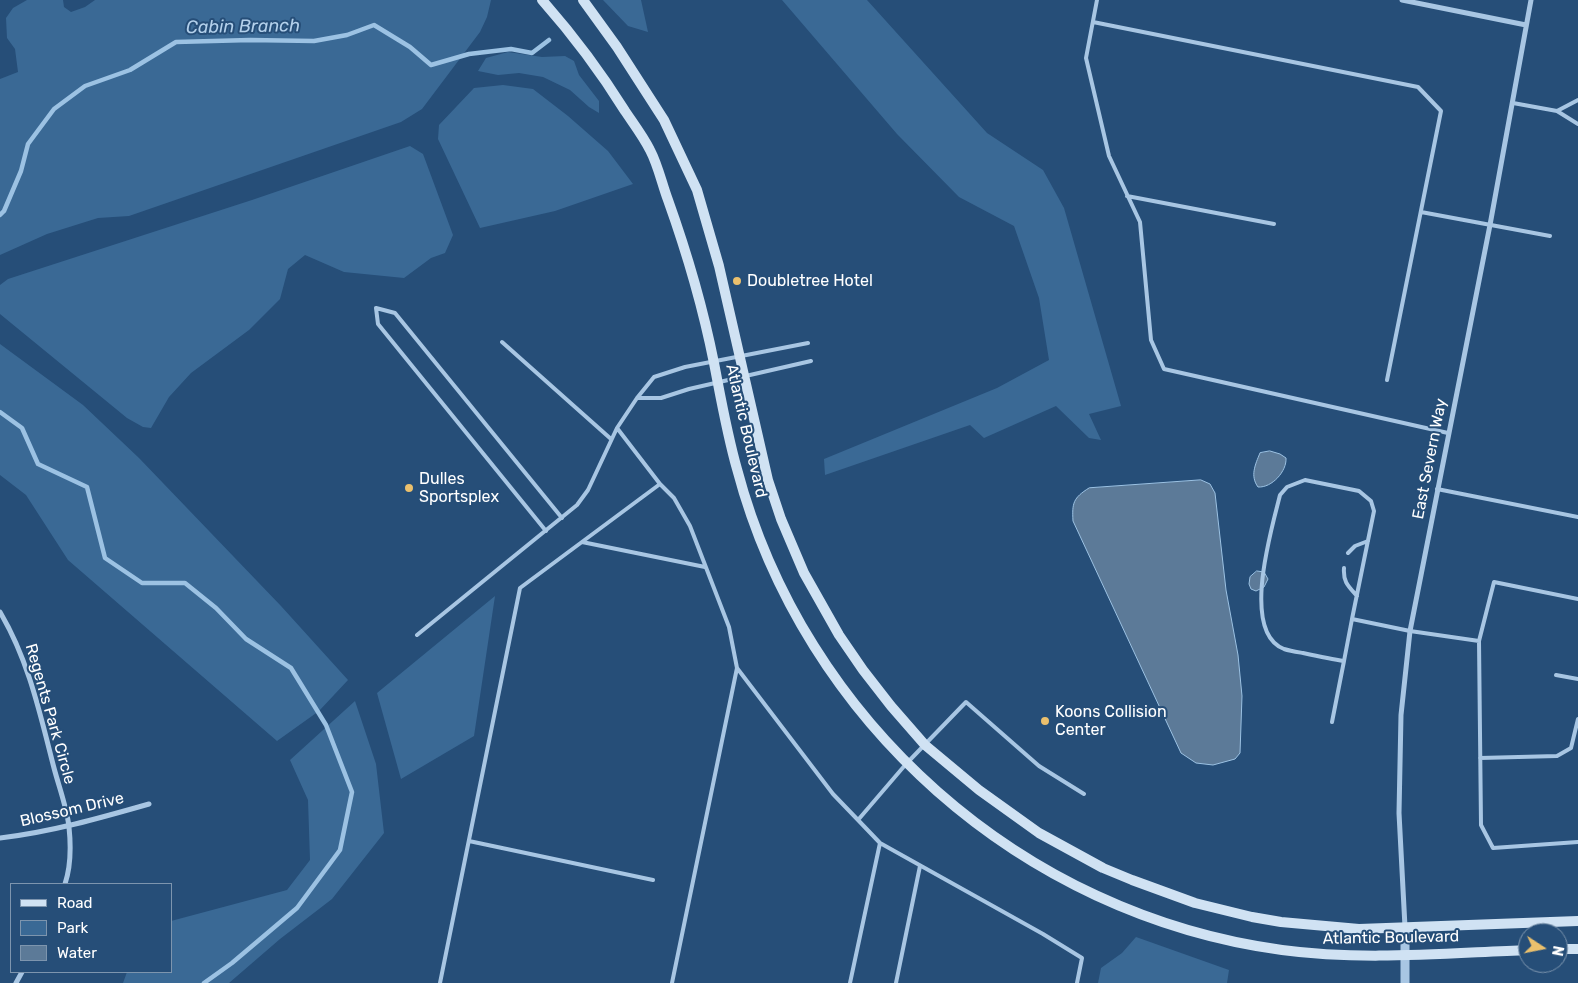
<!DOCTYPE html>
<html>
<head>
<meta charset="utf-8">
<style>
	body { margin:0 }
	#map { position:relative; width:1578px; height:983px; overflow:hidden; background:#264e78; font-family:Rubik,sans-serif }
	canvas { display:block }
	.legend { position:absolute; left:10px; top:883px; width:162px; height:90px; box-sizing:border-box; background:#264e78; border:1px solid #7d95ae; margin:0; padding:6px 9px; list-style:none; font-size:15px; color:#fff }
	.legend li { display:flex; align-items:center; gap:10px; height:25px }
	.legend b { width:25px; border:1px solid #7d95ae }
	.north { position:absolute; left:1518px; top:923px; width:50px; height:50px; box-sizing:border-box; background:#264e78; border:1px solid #7d95ae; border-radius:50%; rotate:101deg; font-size:14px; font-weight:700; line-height:20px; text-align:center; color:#fff }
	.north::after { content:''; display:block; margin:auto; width:18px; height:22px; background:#ebc06d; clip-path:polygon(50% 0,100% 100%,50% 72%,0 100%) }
</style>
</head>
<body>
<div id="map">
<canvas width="1578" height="983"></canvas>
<ul class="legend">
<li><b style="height:6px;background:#d0e2f3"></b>Road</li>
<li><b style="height:14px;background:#3a6995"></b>Park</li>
<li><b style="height:14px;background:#5c7a98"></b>Water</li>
</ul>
<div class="north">N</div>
</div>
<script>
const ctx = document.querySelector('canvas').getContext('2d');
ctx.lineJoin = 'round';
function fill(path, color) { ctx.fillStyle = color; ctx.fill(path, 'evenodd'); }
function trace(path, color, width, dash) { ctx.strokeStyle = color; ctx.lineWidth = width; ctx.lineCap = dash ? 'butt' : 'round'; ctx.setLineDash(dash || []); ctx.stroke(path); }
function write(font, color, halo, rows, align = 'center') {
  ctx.font = font + ' Rubik,sans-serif'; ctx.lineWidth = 4; ctx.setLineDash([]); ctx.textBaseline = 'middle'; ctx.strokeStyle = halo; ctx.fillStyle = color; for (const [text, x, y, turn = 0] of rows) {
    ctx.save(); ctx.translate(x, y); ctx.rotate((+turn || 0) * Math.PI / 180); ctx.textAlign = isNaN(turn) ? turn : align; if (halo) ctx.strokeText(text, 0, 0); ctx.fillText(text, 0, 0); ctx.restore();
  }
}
fill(new Path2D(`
	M27 0H63L64 7 71 12 85 7 95 0H491L487 17 480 32 422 109 401 122 129 216 98 218 47 234 0 255V79L18 72 15 49 7 38 6 18 13 8Z
	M603 0H641L648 32 628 26Z
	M782 0H867L987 133 1043 170 1064 208 1121 406 1089 414 1101 440 1089 438 1056 406 984 438 970 425 825 475 824 459 997 388 1049 360 1039 298 1014 226 959 197 897 134Z
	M508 52 542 57 565 56 574 61 579 75 599 101V113L589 107 570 90 543 77 519 73 498 75 478 71 486 58Z
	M503 85 533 89 568 116 608 151 633 184 555 211 480 228 438 139 439 125 474 88Z
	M410 146 423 154 453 235 445 253 431 258 404 278 344 272 305 255 288 269 280 299 249 330 191 373 169 397 151 428 143 427 127 418 0 314V285L8 279 252 200Z
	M0 344 83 405 139 458 281 606 348 680 319 711 277 741 68 560 26 495 0 475Z
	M495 596 474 736 401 779 377 693Z
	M355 701 376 764 384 833 332 899 280 939 229 983H123L127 972H171V921L287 890 310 860 308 800 290 760Z
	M1136 937 1229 970 1227 983H1098L1101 968 1122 953Z`), '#3a6995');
const water = new Path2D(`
	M1270 451 1280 454 1286 458C1287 471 1272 488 1258 487 1250 476 1255 465 1260 453Z
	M1201 480 1210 484 1215 493 1226 590 1238 655 1242 696 1240 753 1235 759 1213 765 1196 763 1181 753 1073 521C1072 503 1073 498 1089 488Z
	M1257 571 1264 572 1268 579 1264 587 1256 591 1251 589 1249 584 1250 577Z`);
fill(water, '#5c7a98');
trace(water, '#9cc2e3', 1);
trace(new Path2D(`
	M0 215 4 211 21 171 28 144 54 109 85 86 130 70 176 42 250 40 314 41 347 35 374 25 410 47 431 65 469 54 511 49 532 53 549 40
	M0 412 22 428 38 464 87 487 105 558 142 583H185L216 608 246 639 291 668 326 725 352 792 340 850 297 908 232 963 204 983`), '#9cc2e3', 4.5);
trace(new Path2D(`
	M1097 0 1086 58 1109 156 1140 222 1151 340 1164 369 1448 433
	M1093 22 1418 87 1441 111 1387 380
	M1513 103 1557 111 1578 100
	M1557 111 1578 124
	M1127 196 1274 224
	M1421 212 1550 236
	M502 342 611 439
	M637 398H661L689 389 811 361
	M617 428 660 484
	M1437 489 1578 517
	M546 531 378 324 376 308 395 313 562 518
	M582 542 705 567
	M1348 553 1355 546 1368 541
	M1344 568C1343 582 1348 586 1357 596
	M1578 599 1494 582 1479 641 1481 825 1493 848 1578 842
	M1352 619 1344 661C1331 659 1317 656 1303 653 1297 652 1290 651 1284 649 1240 632 1272 528 1280 495L1287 487 1305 480 1359 491 1371 501 1374 511 1352 619 1410 631 1479 641
	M417 635 577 505 588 490 617 428 637 398 654 377 685 367 808 343
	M737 668 833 794 858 820 906 764 966 702 1039 766 1084 794
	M1556 675 1578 679
	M1332 722 1344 661
	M1480 758 1557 756 1571 748 1578 719
	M469 841 653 880
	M880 843 1043 934 1082 958 1077 983
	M440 983 520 588 660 484 674 498 690 526 729 627 737 668 672 983
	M850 983 880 843 858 820
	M896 983 920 866`), '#a8c6e3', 4);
trace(new Path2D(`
	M1402 0 1526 25
	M0 612C29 661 40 714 54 768 59 787 67 808 69 827 71 846 71 866 65 884
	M0 838C51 832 100 818 149 804
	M1405 927 1399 813 1401 715 1410 631 1490 225 1531 0
	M16 983 22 972`), '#a8c6e3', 5);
trace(new Path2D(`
	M1405 927V983`), '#a8c6e3', 9);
trace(new Path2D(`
	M542 0C573 35 600 71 625 111 633 123 643 136 650 150 658 165 662 184 668 200 687 253 703 308 714 363 721 399 727 434 737 469 804 722 1022 915 1282 950 1363 961 1446 953 1528 950
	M583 0 617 47 664 120 697 190 719 266 768 480 781 519 804 573 839 635 863 670 891 706 925 745 979 790 1039 833 1103 868 1132 880 1195 903 1252 917 1281 922 1359 929 1578 921
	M1558 949H1578`), '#d0e2f3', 10);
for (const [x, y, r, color] of [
	[737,281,5,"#ebc06d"],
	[409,488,5,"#ebc06d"],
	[1045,721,5,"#ebc06d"]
]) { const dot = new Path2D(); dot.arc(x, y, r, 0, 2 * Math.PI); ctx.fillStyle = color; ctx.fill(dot); trace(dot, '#264e78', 2); }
write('16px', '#fff', '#264e78', [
	["Doubletree Hotel",747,281],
	["Dulles",419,479],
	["Sportsplex",419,497],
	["Koons Collision",1055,712],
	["Center",1055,730]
], 'left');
write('16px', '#fff', '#264e78', [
	["Atlantic Boulevard",746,431,77],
	["East Severn Way",1430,459,-79],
	["Regents Park Circle",50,714,74],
	["Blossom Drive",72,810,-13],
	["Atlantic Boulevard",1391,938,-1]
]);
write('italic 18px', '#b3d0eb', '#264e78', [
	["Cabin Branch",243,27,-1]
]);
</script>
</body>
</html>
